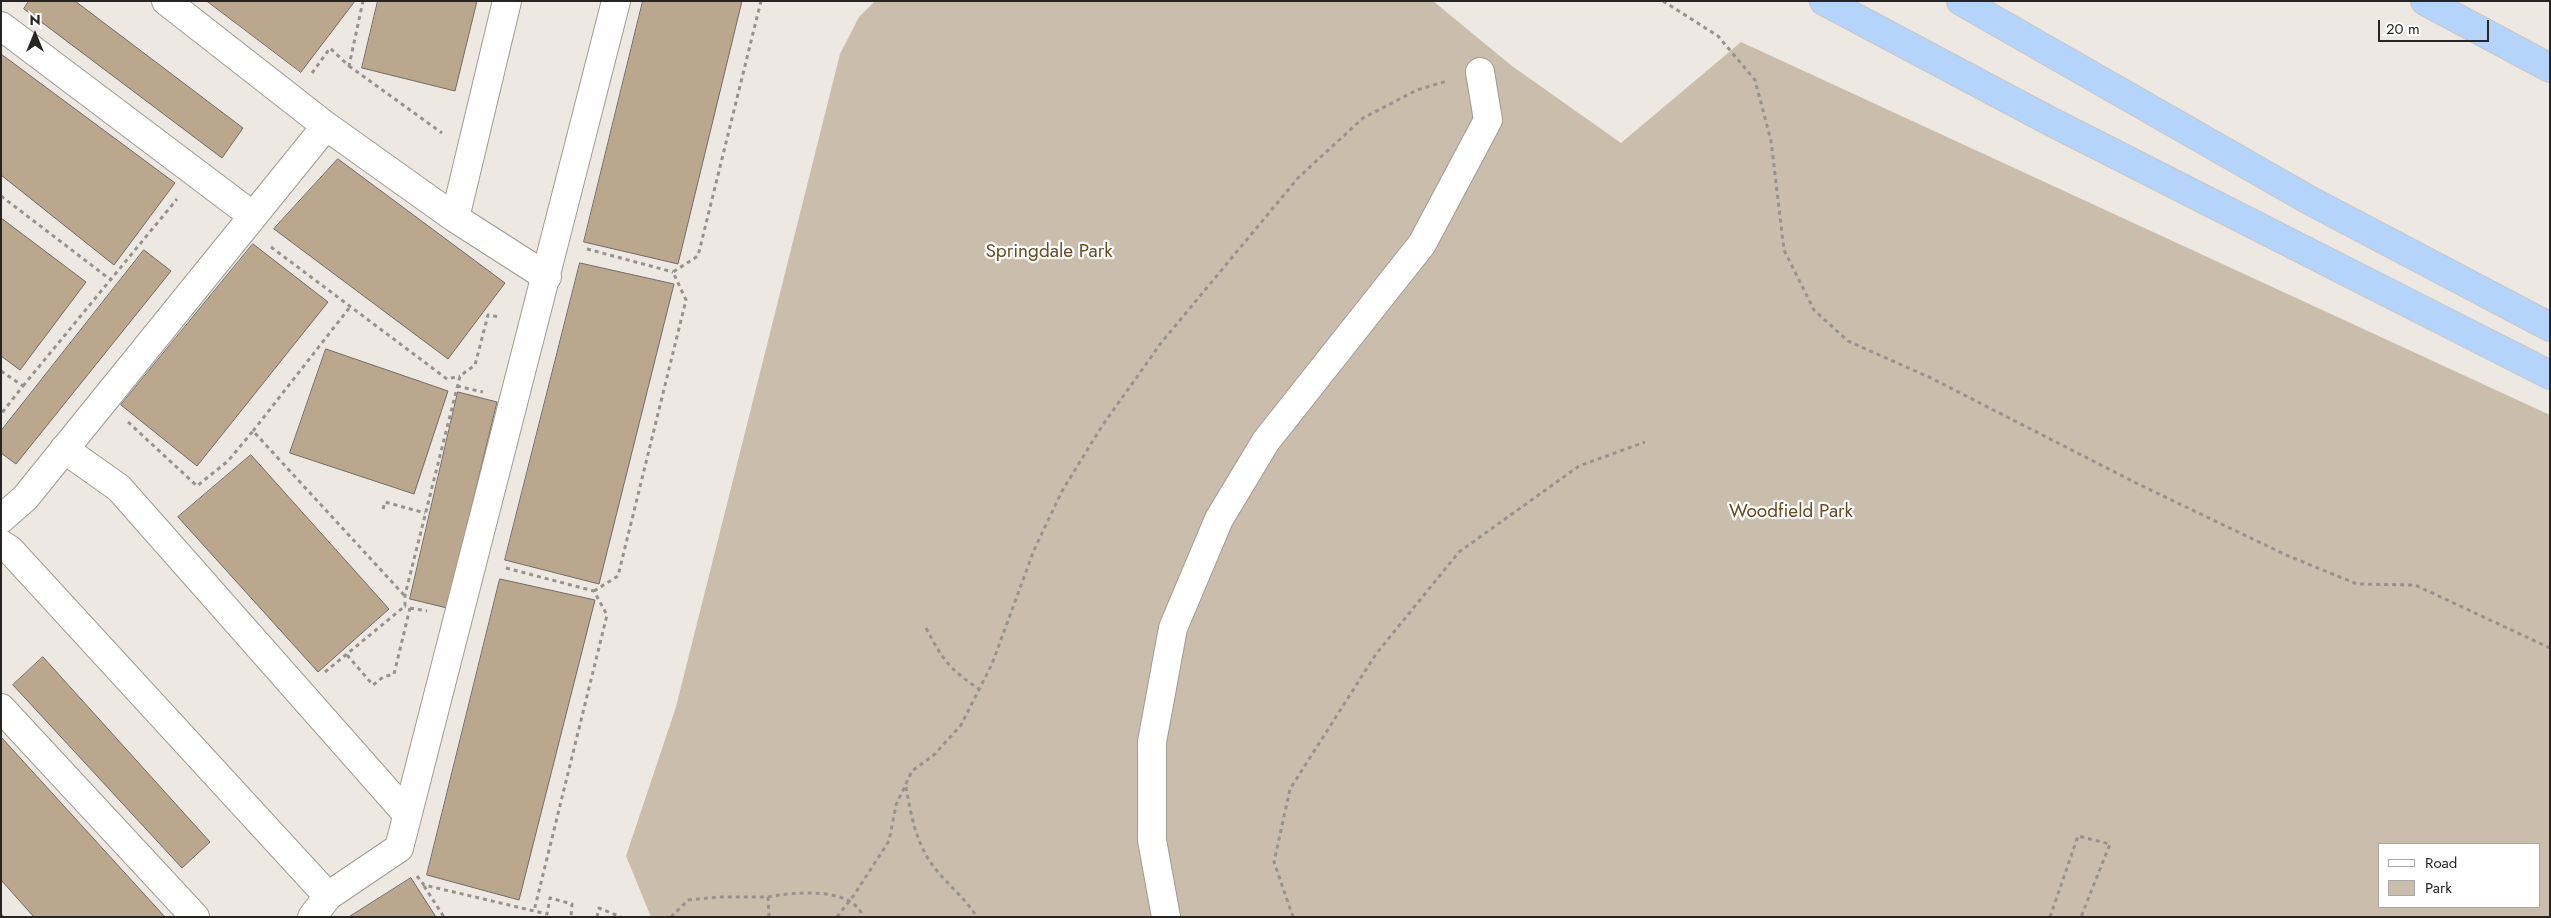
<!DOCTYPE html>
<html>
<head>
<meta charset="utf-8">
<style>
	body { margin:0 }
	#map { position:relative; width:2551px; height:918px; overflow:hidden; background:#eee8e2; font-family:Jost,sans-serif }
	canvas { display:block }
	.frame { position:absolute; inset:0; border:2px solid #272523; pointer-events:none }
	.legend { position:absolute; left:2378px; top:843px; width:162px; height:65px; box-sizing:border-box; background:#fff; border:1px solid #a9a8a7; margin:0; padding:6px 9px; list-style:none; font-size:15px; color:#272523 }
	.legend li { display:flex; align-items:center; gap:10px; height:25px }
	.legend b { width:25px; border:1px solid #a9a8a7 }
	.north { position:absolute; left:10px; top:10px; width:50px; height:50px; -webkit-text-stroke:4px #fff; paint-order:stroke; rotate:0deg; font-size:14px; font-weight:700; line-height:20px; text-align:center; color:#272523 }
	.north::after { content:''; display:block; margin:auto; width:18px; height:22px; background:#272523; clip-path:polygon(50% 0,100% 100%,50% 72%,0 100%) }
	.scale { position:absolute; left:2378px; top:20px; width:111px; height:22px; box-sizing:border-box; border:2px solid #272523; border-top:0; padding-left:6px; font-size:15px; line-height:18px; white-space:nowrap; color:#272523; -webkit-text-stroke:4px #fff; paint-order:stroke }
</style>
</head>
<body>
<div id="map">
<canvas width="2551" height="918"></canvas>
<div class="frame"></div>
<ul class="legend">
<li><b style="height:6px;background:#fff"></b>Road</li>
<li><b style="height:14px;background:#cbbdab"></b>Park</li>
</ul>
<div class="north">N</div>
<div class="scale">20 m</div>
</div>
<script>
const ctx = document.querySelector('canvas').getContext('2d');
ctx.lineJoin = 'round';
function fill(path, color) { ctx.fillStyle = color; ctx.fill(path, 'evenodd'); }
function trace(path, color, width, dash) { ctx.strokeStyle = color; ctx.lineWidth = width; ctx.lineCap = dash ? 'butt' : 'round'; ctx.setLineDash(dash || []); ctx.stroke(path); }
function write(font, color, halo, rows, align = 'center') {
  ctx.font = font + ' Jost,sans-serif'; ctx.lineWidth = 4.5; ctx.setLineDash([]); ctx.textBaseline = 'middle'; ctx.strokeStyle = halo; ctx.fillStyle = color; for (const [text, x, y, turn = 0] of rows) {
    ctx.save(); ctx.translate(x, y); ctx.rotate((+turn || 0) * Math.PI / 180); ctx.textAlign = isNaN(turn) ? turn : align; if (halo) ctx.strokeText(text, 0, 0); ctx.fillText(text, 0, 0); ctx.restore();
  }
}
fill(new Path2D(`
	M875 1H1433L1512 66 1621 143 1741 42 2550 415V917H651L626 856 676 707 840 54 859 17ZM2380 844H2540V907H2380Z`), '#cbbdab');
const building = new Path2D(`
	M29 1H75L243 128 222 158 24 9Z
	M207 1H355L301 72Z
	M378 1H477L455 91 362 68Z
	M643 1H742L678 264 584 242Z
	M1 54 175 183 114 265 1 175Z
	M338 159 505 283 448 359 274 229Z
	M1 218 86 282 20 370 1 356Z
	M253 244 328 302 197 466 121 405Z
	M144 250 171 271 16 464 1 453V431Z
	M580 263 674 284 599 584 505 560Z
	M326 349 448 391 414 494 290 453Z
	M458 392 497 402 447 608 410 599Z
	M251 455 389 609 318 672 178 517Z
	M500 579 595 600 519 900 427 875Z
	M43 657 210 842 182 868 13 685Z
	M1 737 165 917H34L1 880Z
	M411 878 436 917H349Z`);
fill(building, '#bba78e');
trace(building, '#706b65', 1);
const minor = new Path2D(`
	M166 1 326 126
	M1 26 253 216
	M455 218 507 1
	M64 449 119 488 407 814
	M1 519 25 498 326 126 455 218 547 277
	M1 544 10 550 328 896 399 848 616 1
	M1 708 195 917
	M312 917 328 896
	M1166 917 1152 840V742L1173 628 1219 519 1266 441 1422 244 1488 120 1480 72`);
const highway = new Path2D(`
	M1824 1 2046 119 2550 375
	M1961 1 2309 200 2550 327
	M2425 1 2550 68`);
trace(minor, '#a09b94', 30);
trace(highway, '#c7c6c6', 30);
trace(new Path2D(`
	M1663 1 1718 36 1755 80 1771 141 1784 250 1814 310 1848 341 1931 378 2140 485 2286 555 2357 584 2415 585 2550 648
	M349 66 442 133
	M312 73 330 48 349 66 363 1
	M1 196 111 280
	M271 247 447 379 460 376
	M587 249 673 272
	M1 371 23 386 1 414
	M23 386 177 199
	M457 386 483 392
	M128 422 197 486 228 461 253 431 404 595
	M253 431 350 307
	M383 509 385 502 425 513
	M506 568 594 591 607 615 534 911
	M594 591 618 576 686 300 673 272 698 256 761 1
	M410 608 427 611
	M926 628C943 660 949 669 979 689
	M347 655 373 685 383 677 394 674 410 608 405 606
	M325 672 405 606V595L460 376 475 365 488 315 500 317
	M906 787C911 815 916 844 934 867 947 884 965 898 977 917
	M417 876 424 885 547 914 550 898 572 904 571 917
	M424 886 444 917
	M768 897C792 892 853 886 863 917
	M1 915 3 917
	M597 917 599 908 621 917
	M671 917 688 900 719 897H768L769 917
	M837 917 854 895 889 841 896 805 912 771 935 754 961 725 992 664 1034 550 1062 491 1102 426 1161 343 1298 178 1363 118 1417 90 1447 81
	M1293 917 1274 862 1290 789 1376 654 1459 552 1579 466 1645 442
	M2050 917 2078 836 2110 844 2081 917`), '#97928e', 3, [4, 4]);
trace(minor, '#fff', 28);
trace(highway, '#b4d4fc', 28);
write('19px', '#6a4b20', '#fff', [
	["Springdale Park",1049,252],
	["Woodfield Park",1791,512]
]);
</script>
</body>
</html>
